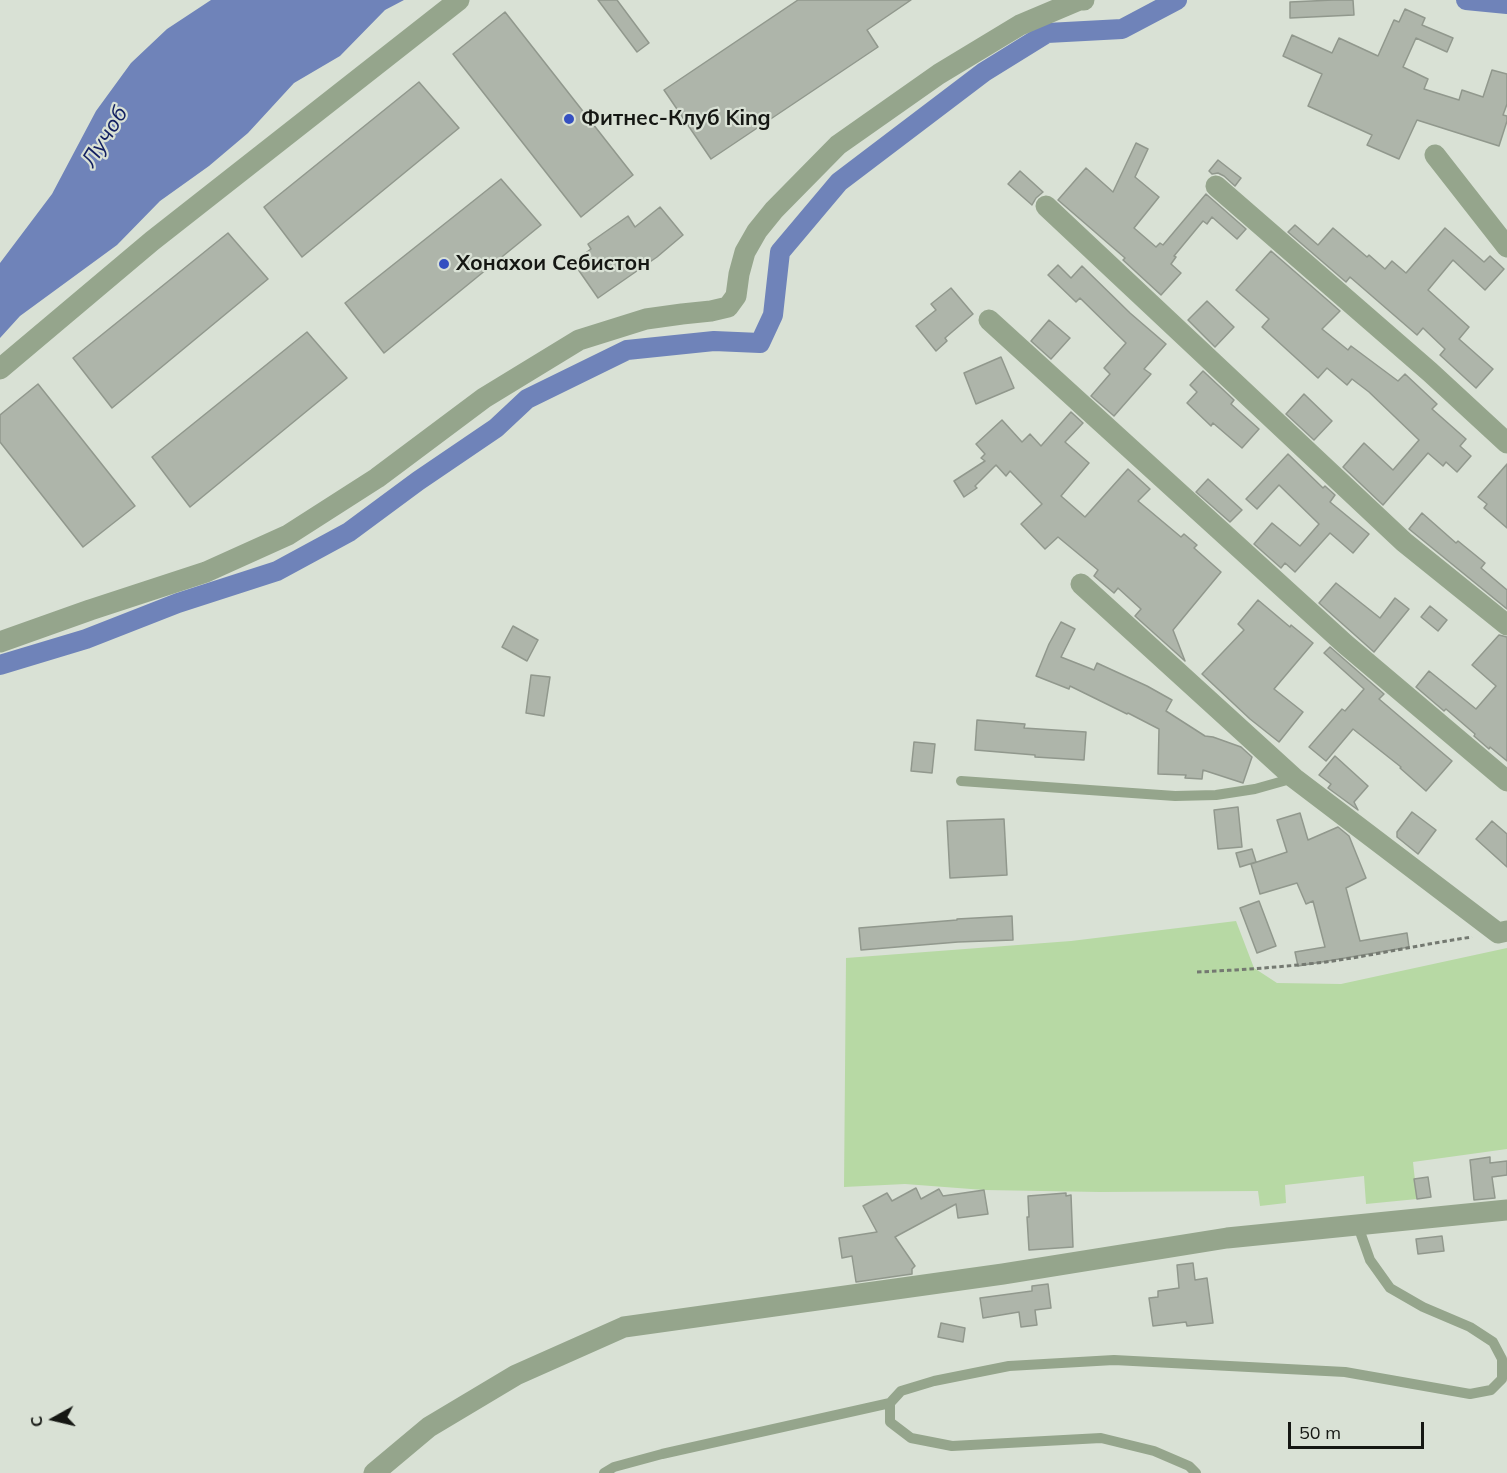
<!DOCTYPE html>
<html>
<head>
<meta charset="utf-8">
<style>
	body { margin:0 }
	#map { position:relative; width:1507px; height:1473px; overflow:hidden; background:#d9e1d5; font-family:Mulish,sans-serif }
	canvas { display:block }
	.north { position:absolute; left:24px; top:1389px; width:60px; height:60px; -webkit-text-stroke:4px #d9e1d5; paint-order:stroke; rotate:262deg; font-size:16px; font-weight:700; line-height:24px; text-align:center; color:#151713 }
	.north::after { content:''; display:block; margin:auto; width:21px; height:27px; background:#151713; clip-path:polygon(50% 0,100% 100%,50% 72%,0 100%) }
	.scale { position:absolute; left:1288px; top:1422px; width:136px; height:27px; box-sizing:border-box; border:3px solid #151713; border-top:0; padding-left:8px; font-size:18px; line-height:21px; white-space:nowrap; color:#151713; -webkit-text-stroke:4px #d9e1d5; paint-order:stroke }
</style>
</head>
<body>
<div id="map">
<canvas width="1507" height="1473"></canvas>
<div class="north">С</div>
<div class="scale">50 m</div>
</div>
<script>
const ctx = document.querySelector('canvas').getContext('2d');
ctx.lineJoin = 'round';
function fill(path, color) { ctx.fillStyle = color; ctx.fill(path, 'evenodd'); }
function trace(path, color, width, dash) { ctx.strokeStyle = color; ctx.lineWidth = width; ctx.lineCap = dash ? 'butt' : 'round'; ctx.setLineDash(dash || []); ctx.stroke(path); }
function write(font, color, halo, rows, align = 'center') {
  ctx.font = font + ' Mulish,sans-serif'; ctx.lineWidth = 4.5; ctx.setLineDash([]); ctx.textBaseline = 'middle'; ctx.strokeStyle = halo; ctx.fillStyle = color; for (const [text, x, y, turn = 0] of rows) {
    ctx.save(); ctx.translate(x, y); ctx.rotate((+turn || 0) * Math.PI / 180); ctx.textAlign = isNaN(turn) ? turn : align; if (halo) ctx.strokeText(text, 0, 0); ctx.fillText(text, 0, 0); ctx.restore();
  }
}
fill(new Path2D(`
	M1236 921 1254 968 1277 983 1341 984 1507 948V1149L1413 1162 1417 1199 1366 1204 1364 1176 1285 1185 1286 1203 1260 1206 1258 1191 1100 1192 984 1190 905 1184 844 1187 846 958 1071 941Z`), '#b7d9a4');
fill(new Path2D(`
	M211 0H404L385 10 340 56 294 83 248 133 209 166 160 201 117 245 20 316 0 338V263L52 194 96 111 131 63 167 29Z`), '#6f83b9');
trace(new Path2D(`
	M1466 0 1507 4
	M0 665 86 639 178 603 277 571 349 532 418 481 496 428 527 399 627 350 714 341 760 343 773 315 780 252 839 182 984 72 1047 33 1122 29 1177 0`), '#6f83b9', 20);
const building = new Path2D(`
	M598 0H617L649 43 637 52Z
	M798 0H911L867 30 878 47 711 159 664 90Z
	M1333 0H1353L1354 15 1290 18V2Z
	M1405 9 1425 18 1422 25 1453 38 1447 52 1416 38 1403 67 1428 79 1424 89 1459 100 1462 90 1483 97 1492 70 1507 74V104L1503 115 1507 116V121L1499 146 1417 120 1399 159 1367 145 1372 135 1308 106 1322 74 1283 56 1292 35 1332 53 1339 38 1378 56 1394 20 1399 22Z
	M505 12 633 175 581 217 453 54Z
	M419 82 459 128 302 257 264 207Z
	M1136 143 1148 149 1135 177 1159 197 1134 228 1156 247 1160 243 1163 245 1206 194 1246 229 1237 239 1212 217 1207 224 1203 221 1174 256 1176 257 1171 264 1181 273 1161 295 1123 260 1125 258 1058 200 1086 168 1113 192Z
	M1218 160 1241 178 1235 186 1224 176 1218 173 1212 174 1209 171Z
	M1020 171 1043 192 1036 198 1032 205 1008 184Z
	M501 179 541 225 384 353 345 303Z
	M660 207 683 235 657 257 598 298 573 262 591 249 588 244 628 216 635 227Z
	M1295 225 1318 245 1333 228 1367 257 1369 255 1385 269 1392 261 1406 273 1445 228 1484 262 1490 256 1504 269 1485 290 1453 260 1428 290 1469 327 1459 339 1493 369 1476 388 1440 355 1445 349 1423 328 1417 335 1350 277 1346 282 1288 232Z
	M228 233 268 279 112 408 73 358Z
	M1271 251 1340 311 1322 329 1348 350 1351 346 1398 381 1405 374 1437 404 1432 409 1466 439 1460 446 1471 456 1457 472 1446 462 1443 466 1428 453 1383 505 1343 467 1364 443 1393 470 1419 440 1369 392 1352 379 1347 385 1327 368 1318 378 1262 327 1269 319 1236 290Z
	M1058 265 1071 278 1082 266 1130 313 1166 344 1144 369 1151 374 1114 416 1091 396 1110 374 1104 368 1126 343 1080 298 1076 302 1048 275Z
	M951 288 973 314 945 338 947 341 936 351 916 326 936 310 931 304Z
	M1207 301 1234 327 1215 347 1188 320Z
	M1049 320 1070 338 1051 359 1031 341Z
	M307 332 347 378 190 507 152 457Z
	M1001 357 1014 388 976 404 964 373Z
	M1203 371 1234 400 1231 404 1259 429 1242 448 1213 423 1211 426 1187 403 1197 392 1190 385Z
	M38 384 135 506 83 547 0 442V415Z
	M1304 394 1332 421 1314 440 1286 414Z
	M1071 412 1083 423 1065 442 1089 463 1061 496 1085 517 1128 469 1150 489 1138 501 1181 537 1184 534 1197 545 1194 548 1221 572 1173 630 1185 661 1135 616 1141 609 1118 588 1114 593 1094 576 1098 570 1058 537 1045 549 1021 524 1042 504 1010 471 1006 476 996 465 975 486 977 488 964 497 954 481 985 461 981 458 985 454 976 444 1002 420 1022 442 1030 434 1041 446Z
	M1288 454 1323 488 1325 486 1335 495 1330 502 1369 534 1353 553 1330 533 1295 572 1285 563 1281 568 1254 544 1272 523 1300 546 1319 524 1279 485 1257 509 1246 499Z
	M1507 464V528L1484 508 1487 504 1478 497Z
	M1208 479 1242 510 1230 522 1196 492Z
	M1422 513 1456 543 1458 541 1485 563 1481 568 1507 590V609L1409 529Z
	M1336 583 1380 618 1395 598 1409 609 1374 652 1319 603Z
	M1258 600 1290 627 1291 625 1313 643 1274 689 1303 712 1279 742 1250 719 1202 674 1244 630 1238 624Z
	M1430 606 1447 620 1438 631 1421 617Z
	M1061 622 1075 629 1061 657 1094 670 1097 663 1147 686 1172 700 1166 711 1205 736 1213 737 1241 747 1252 757 1243 783 1203 770 1202 779 1185 778 1186 775 1158 774 1159 729 1128 713 1127 714 1070 686 1069 689 1036 676 1049 644Z
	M513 626 538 640 527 661 502 647Z
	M1499 635 1507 637V761L1490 747 1489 749 1474 736 1475 734 1446 709 1444 711 1416 687 1429 671 1476 709 1496 686 1472 665Z
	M1330 647 1384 694 1379 699 1452 761 1426 791 1400 768 1401 767 1353 729 1326 761 1309 747 1342 709 1345 711 1364 689 1324 653Z
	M531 675 550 677 544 716 526 713Z
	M977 720 1025 724 1024 728 1086 732 1084 760 1035 757V755L975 750Z
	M914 742 935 744 932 773 911 771Z
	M1335 756 1368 786 1354 802 1358 810 1328 788 1331 784 1319 775Z
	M1238 807 1242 847 1218 849 1214 810Z
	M1412 812 1436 830 1418 854 1397 837V832Z
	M1300 813 1308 840 1338 827 1349 836 1366 878 1346 888 1360 941 1407 933 1409 947 1298 966 1295 952 1325 947 1313 901 1306 904 1297 883 1260 894 1251 864 1287 852 1277 820Z
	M1004 819 1007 875 950 878 947 821Z
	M1492 821 1507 834V867L1476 839Z
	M1252 849 1256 862 1240 867 1236 853Z
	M1259 901 1276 946 1257 953 1240 908Z
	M1012 916 1013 940 958 942 861 950 859 928 957 920V919Z
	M1490 1157V1163L1507 1161V1175L1492 1177 1495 1198 1474 1200 1470 1160Z
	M1428 1177 1431 1197 1417 1199 1414 1179Z
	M916 1188 921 1199 939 1189 943 1196 984 1190 988 1214 958 1218 956 1204 895 1237 915 1266 912 1269V1274L856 1282 852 1256 842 1258 839 1238 877 1232 863 1206 887 1193 892 1201Z
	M1066 1193V1196L1071 1195 1073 1247 1029 1250 1027 1217H1029L1028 1196Z
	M1442 1236 1444 1251 1418 1254 1416 1239Z
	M1193 1263 1195 1280 1207 1278 1213 1323 1187 1326 1186 1322 1153 1326 1149 1298 1158 1297V1291L1179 1288 1177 1265Z
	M1048 1284 1051 1308 1035 1310 1037 1325 1021 1327 1019 1312 983 1318 980 1298 1032 1291V1286Z
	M941 1323 965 1328 963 1342 938 1337Z`);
fill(building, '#aeb5aa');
trace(building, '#91988d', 1.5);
trace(new Path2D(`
	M1197 972C1240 970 1283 967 1326 962 1375 955 1424 944 1472 937`), '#747971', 3, [4.5, 3]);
trace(new Path2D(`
	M961 781 1175 796 1216 795 1255 789 1294 778
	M604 1473 614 1467 662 1454 890 1403
	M1196 1473 1189 1466 1154 1451 1101 1438 952 1446 911 1438 890 1422V1403L901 1391 934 1381 1009 1366 1114 1360 1345 1372 1470 1394 1491 1390 1502 1379V1359L1493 1342 1470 1327 1423 1307 1390 1288 1370 1260 1358 1226`), '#95a58c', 10);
trace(new Path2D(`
	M1435 155 1507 247
	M1216 186 1430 372 1507 443
	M1046 206 1404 542 1507 625
	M989 320 1345 644 1507 781
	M0 369 152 241 459 0
	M1081 584 1294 778 1498 933 1507 931
	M0 642 90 610 206 572 288 535 377 478 484 398 579 340 646 319 682 314 711 311 728 307 736 296 739 274 745 252 757 231 774 210 838 145 939 74 1020 25 1079 0H1084
	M374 1473 429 1427 516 1375 624 1327 1003 1274 1227 1238 1507 1210`), '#95a58c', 21);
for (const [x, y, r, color] of [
	[569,119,6,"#3550c1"],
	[444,264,6,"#3550c1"]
]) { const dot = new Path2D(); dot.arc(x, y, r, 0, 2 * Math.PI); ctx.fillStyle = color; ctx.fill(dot); trace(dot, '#d9e1d5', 2); }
write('bold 21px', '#151713', '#d9e1d5', [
	["Фитнес-Клуб King",581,119],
	["Хонахои Себистон",456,264]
], 'left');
write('italic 22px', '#132061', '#d9e1d5', [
	["Лучоб",105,137,-58]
]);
</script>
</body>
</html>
